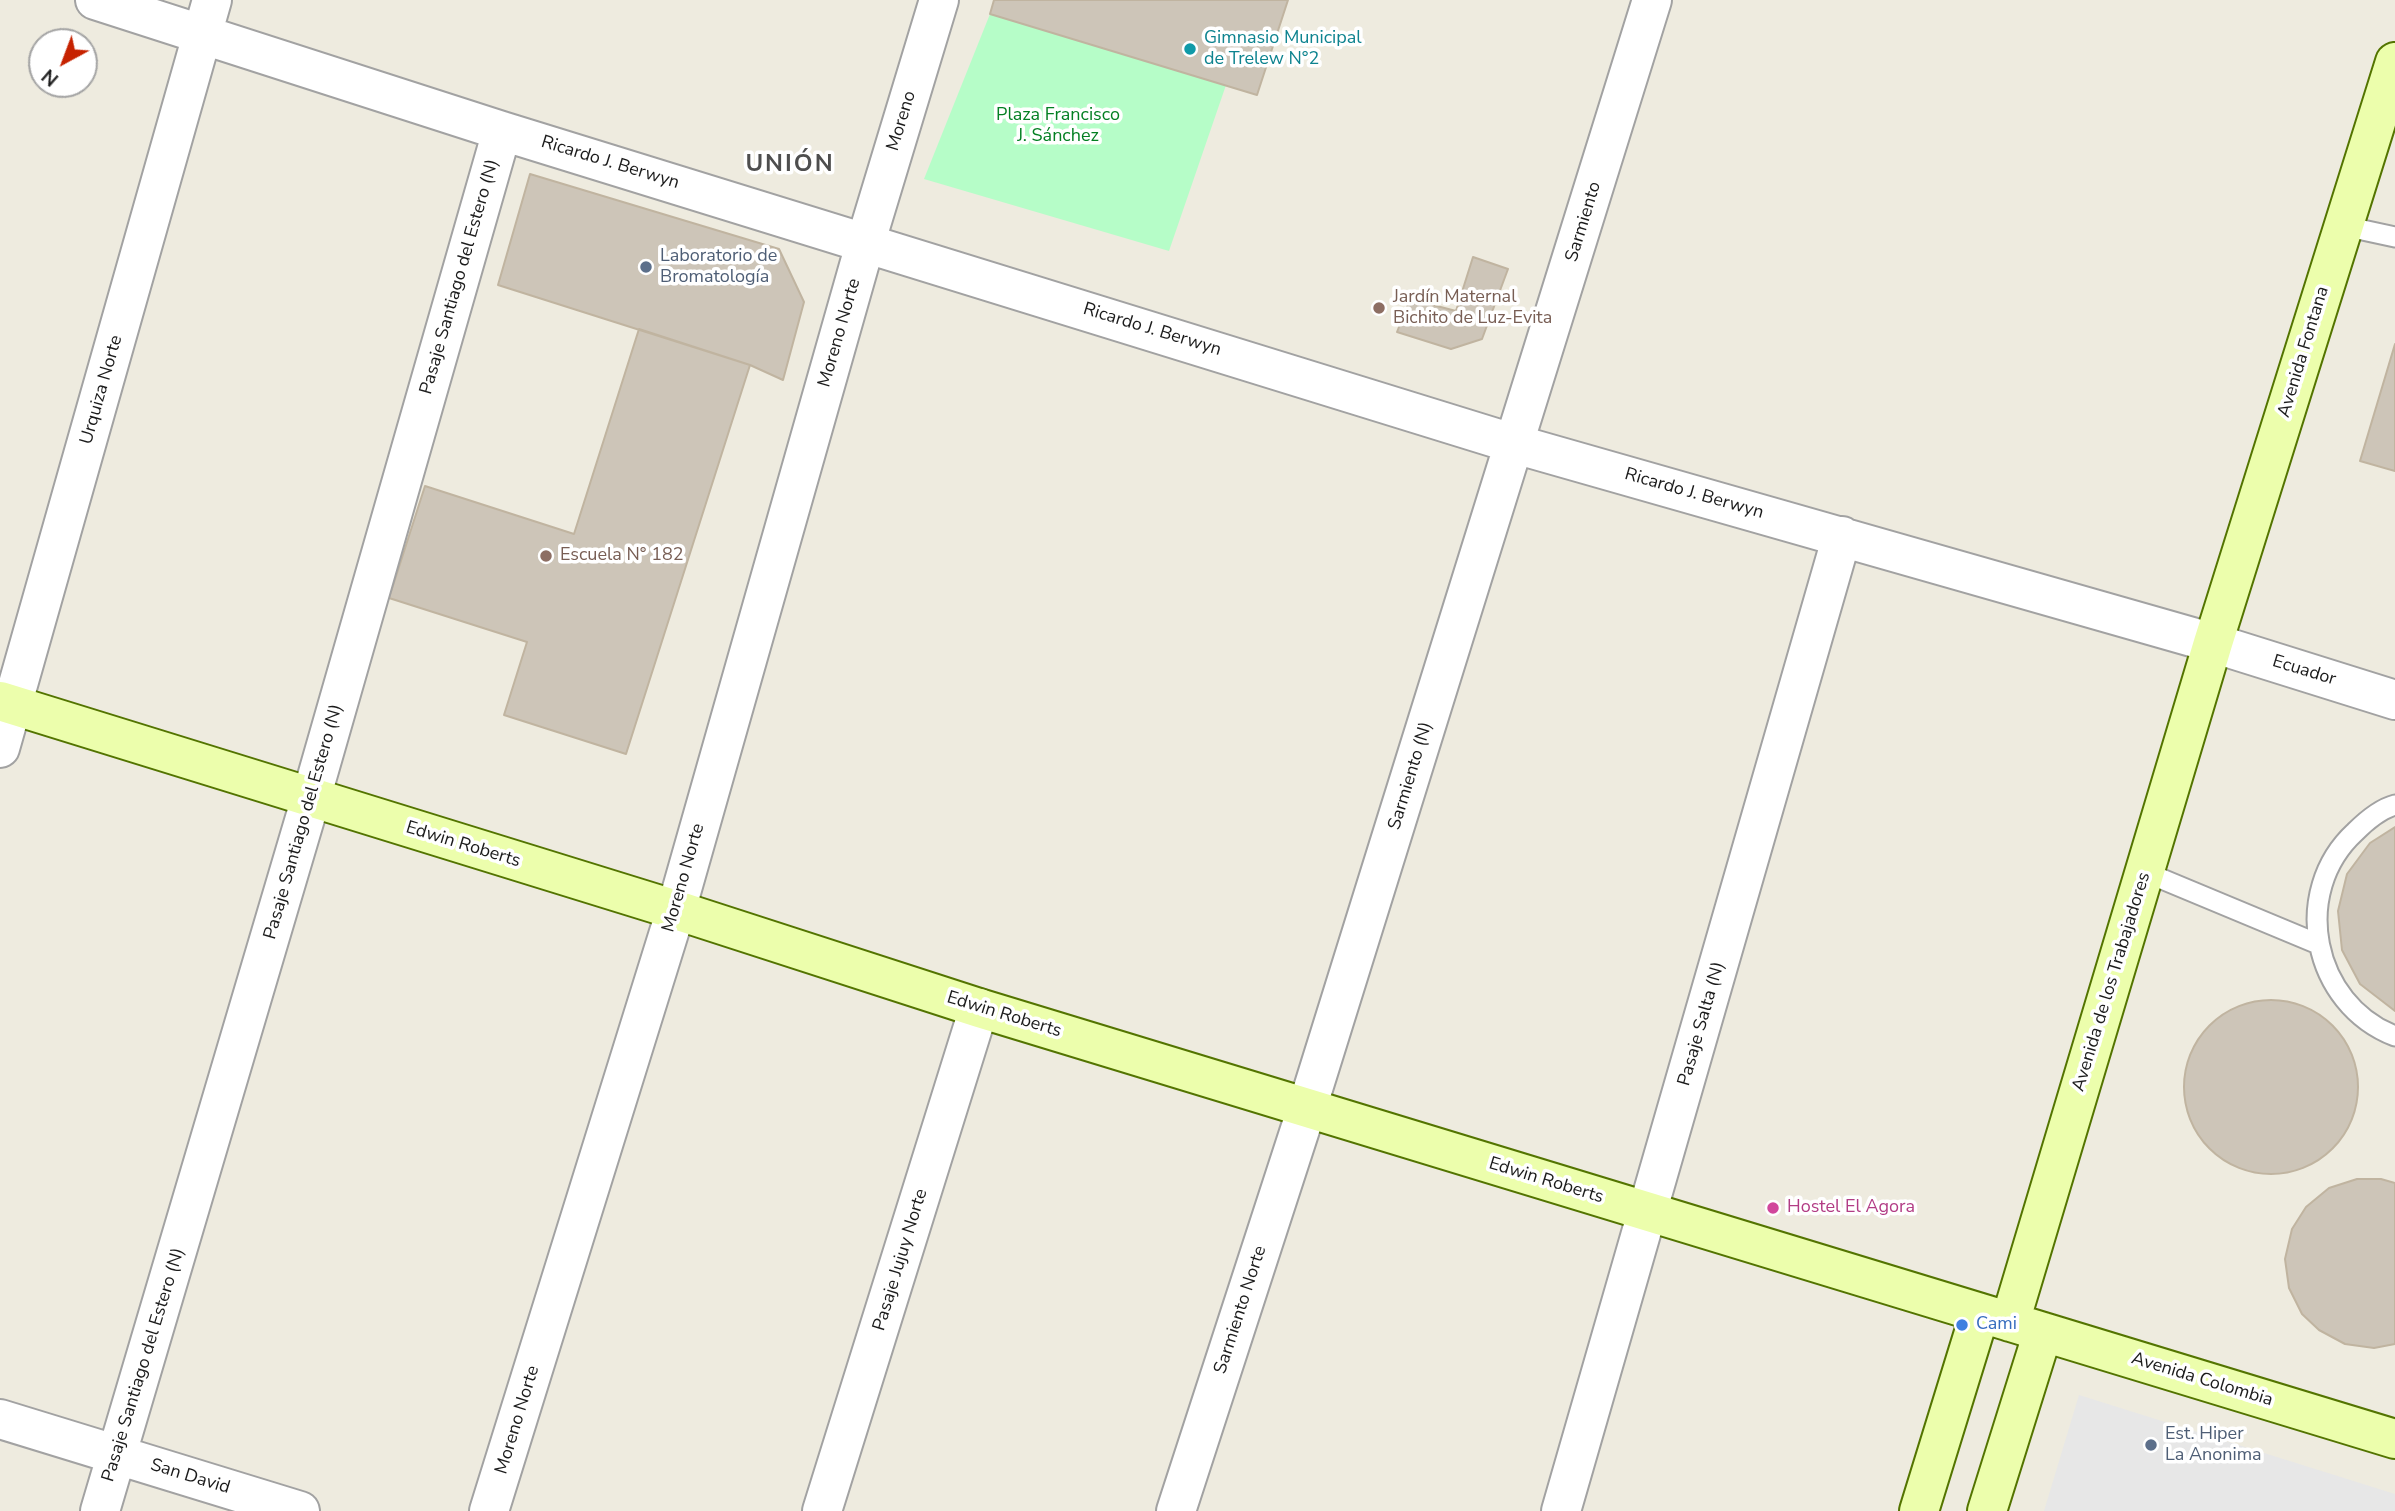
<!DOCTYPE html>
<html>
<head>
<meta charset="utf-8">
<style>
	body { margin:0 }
	#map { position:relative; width:2395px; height:1511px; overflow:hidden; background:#eeebdf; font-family:"Nunito Sans",sans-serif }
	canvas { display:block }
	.north { position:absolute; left:28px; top:28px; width:70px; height:70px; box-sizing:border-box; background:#fff; border:2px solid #a4a4a4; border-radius:50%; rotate:221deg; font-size:19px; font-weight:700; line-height:28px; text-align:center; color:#1b1b1b }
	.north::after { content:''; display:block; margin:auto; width:24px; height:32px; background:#c62200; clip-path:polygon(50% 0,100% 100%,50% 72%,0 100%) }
</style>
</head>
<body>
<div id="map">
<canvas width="2395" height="1511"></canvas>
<div class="north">N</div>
</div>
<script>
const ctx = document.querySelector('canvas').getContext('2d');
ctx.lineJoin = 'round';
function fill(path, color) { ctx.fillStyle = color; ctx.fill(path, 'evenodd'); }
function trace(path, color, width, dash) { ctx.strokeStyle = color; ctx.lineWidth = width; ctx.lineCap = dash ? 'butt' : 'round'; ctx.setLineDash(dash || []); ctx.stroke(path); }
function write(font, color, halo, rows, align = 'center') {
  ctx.font = font + ' "Nunito Sans",sans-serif'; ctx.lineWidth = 7; ctx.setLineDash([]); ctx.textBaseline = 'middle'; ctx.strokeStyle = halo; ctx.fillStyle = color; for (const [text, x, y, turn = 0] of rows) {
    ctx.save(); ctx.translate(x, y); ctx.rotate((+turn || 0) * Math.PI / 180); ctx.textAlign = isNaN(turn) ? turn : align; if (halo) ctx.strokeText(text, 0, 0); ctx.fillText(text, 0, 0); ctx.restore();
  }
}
fill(new Path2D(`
	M990 14 1226 85 1169 251 924 179Z`), '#b6fdc8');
fill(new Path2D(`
	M2079 1395 2395 1494V1511H2044Z`), '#e7e7e7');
const building = new Path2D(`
	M994 0H1288L1257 95 990 14Z
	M530 174 779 249 804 302 783 380 750 365 498 285Z
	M1473 257 1508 269 1482 339 1451 349 1397 332 1410 299 1456 311Z
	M639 329 750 365 626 754 504 715 527 642 389 598 425 486 574 534Z
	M2395 344V471L2360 461Z
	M2395 827V1011L2360 984 2342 950 2338 911 2347 874 2370 843Z
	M2184 1087a87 87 0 1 1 174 0a87 87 0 1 1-174 0Z
	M2357 1179H2381L2395 1183V1344L2374 1348 2345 1344 2319 1330 2302 1314 2289 1288 2285 1259 2292 1229 2306 1207 2329 1188Z`);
fill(building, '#cdc5b8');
trace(building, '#c0b4a0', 2);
const lane = new Path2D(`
	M2344 226 2395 237
	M2395 805C2380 809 2366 821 2355 832 2290 892 2312 1004 2395 1036
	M2145 872 2318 944`);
const street = new Path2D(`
	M95 0 502 131 1515 444 2213 643 2395 700
	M0 748 212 0
	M0 1419 300 1511
	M100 1511 311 798 502 131
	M489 1511 676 910 866 241 939 0
	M822 1511 979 1008
	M1176 1511 1307 1108 1652 0
	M1561 1511 1842 536`);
const secondary = new Path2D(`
	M0 701 676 910 979 1008 2395 1439
	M2010 1322 2213 643 2395 62
	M1919 1511 1980 1313
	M1987 1511 2043 1332`);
trace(lane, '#a2a2a2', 23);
trace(street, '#a2a2a2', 42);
trace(secondary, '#537400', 42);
trace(lane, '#fff', 19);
trace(street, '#fff', 38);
trace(secondary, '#ecfeac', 38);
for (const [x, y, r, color] of [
	[1190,49,7,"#0f9aa8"],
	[646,267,7,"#5c6f8a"],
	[1379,308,7,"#8d6e63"],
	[546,556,7,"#8d6e63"],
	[1773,1208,7,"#d1479c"],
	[1962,1325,7,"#3f7fe0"],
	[2151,1445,7,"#5c6f8a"]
]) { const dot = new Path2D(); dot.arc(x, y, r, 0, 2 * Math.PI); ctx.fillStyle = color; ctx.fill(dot); trace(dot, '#fff', 2.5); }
write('18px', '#0d838f', '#fff', [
	["Gimnasio Municipal",1204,39],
	["de Trelew N°2",1204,60]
], 'left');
write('18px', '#037f22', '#fff', [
	["Plaza Francisco",1058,116],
	["J. Sánchez",1058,137]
]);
write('18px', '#1b1b1b', '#fff', [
	["Moreno",902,121,-73],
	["Ricardo J. Berwyn",610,163,17],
	["Sarmiento",1584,222,-73],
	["Pasaje Santiago del Estero (N)",460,277,-74],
	["Ricardo J. Berwyn",1152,330,17],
	["Moreno Norte",840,333,-74],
	["Avenida Fontana",2304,352,-73],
	["Urquiza Norte",102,390,-74],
	["Ricardo J. Berwyn",1694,494,16],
	["Ecuador",2304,671,17],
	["Sarmiento (N)",1411,776,-73],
	["Pasaje Santiago del Estero (N)",304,822,-74],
	["Edwin Roberts",463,845,17],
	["Moreno Norte",684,878,-74],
	["Avenida de los Trabajadores",2112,982,-73],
	["Edwin Roberts",1004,1015,17],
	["Pasaje Salta (N)",1702,1024,-74],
	["Edwin Roberts",1546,1181,17],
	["Pasaje Jujuy Norte",901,1260,-73],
	["Sarmiento Norte",1241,1310,-72],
	["Pasaje Santiago del Estero (N)",144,1365,-73],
	["Avenida Colombia",2202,1380,17],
	["Moreno Norte",518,1420,-73],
	["San David",190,1477,17]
]);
write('18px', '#4e5e75', '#fff', [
	["Laboratorio de",660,257],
	["Bromatología",660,278],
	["Est. Hiper",2165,1435],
	["La Anonima",2165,1456]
], 'left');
write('18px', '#785e54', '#fff', [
	["Jardín Maternal",1393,298],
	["Bichito de Luz-Evita",1393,319],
	["Escuela N° 182",560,556]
], 'left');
write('18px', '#b23c85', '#fff', [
	["Hostel El Agora",1787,1208]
], 'left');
write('18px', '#366cbe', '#fff', [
	["Cami",1976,1325]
], 'left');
ctx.letterSpacing = '2px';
write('bold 24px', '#4e4e4e', '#fff', [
	["UNIÓN",790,165]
]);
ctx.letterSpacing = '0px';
</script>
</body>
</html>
